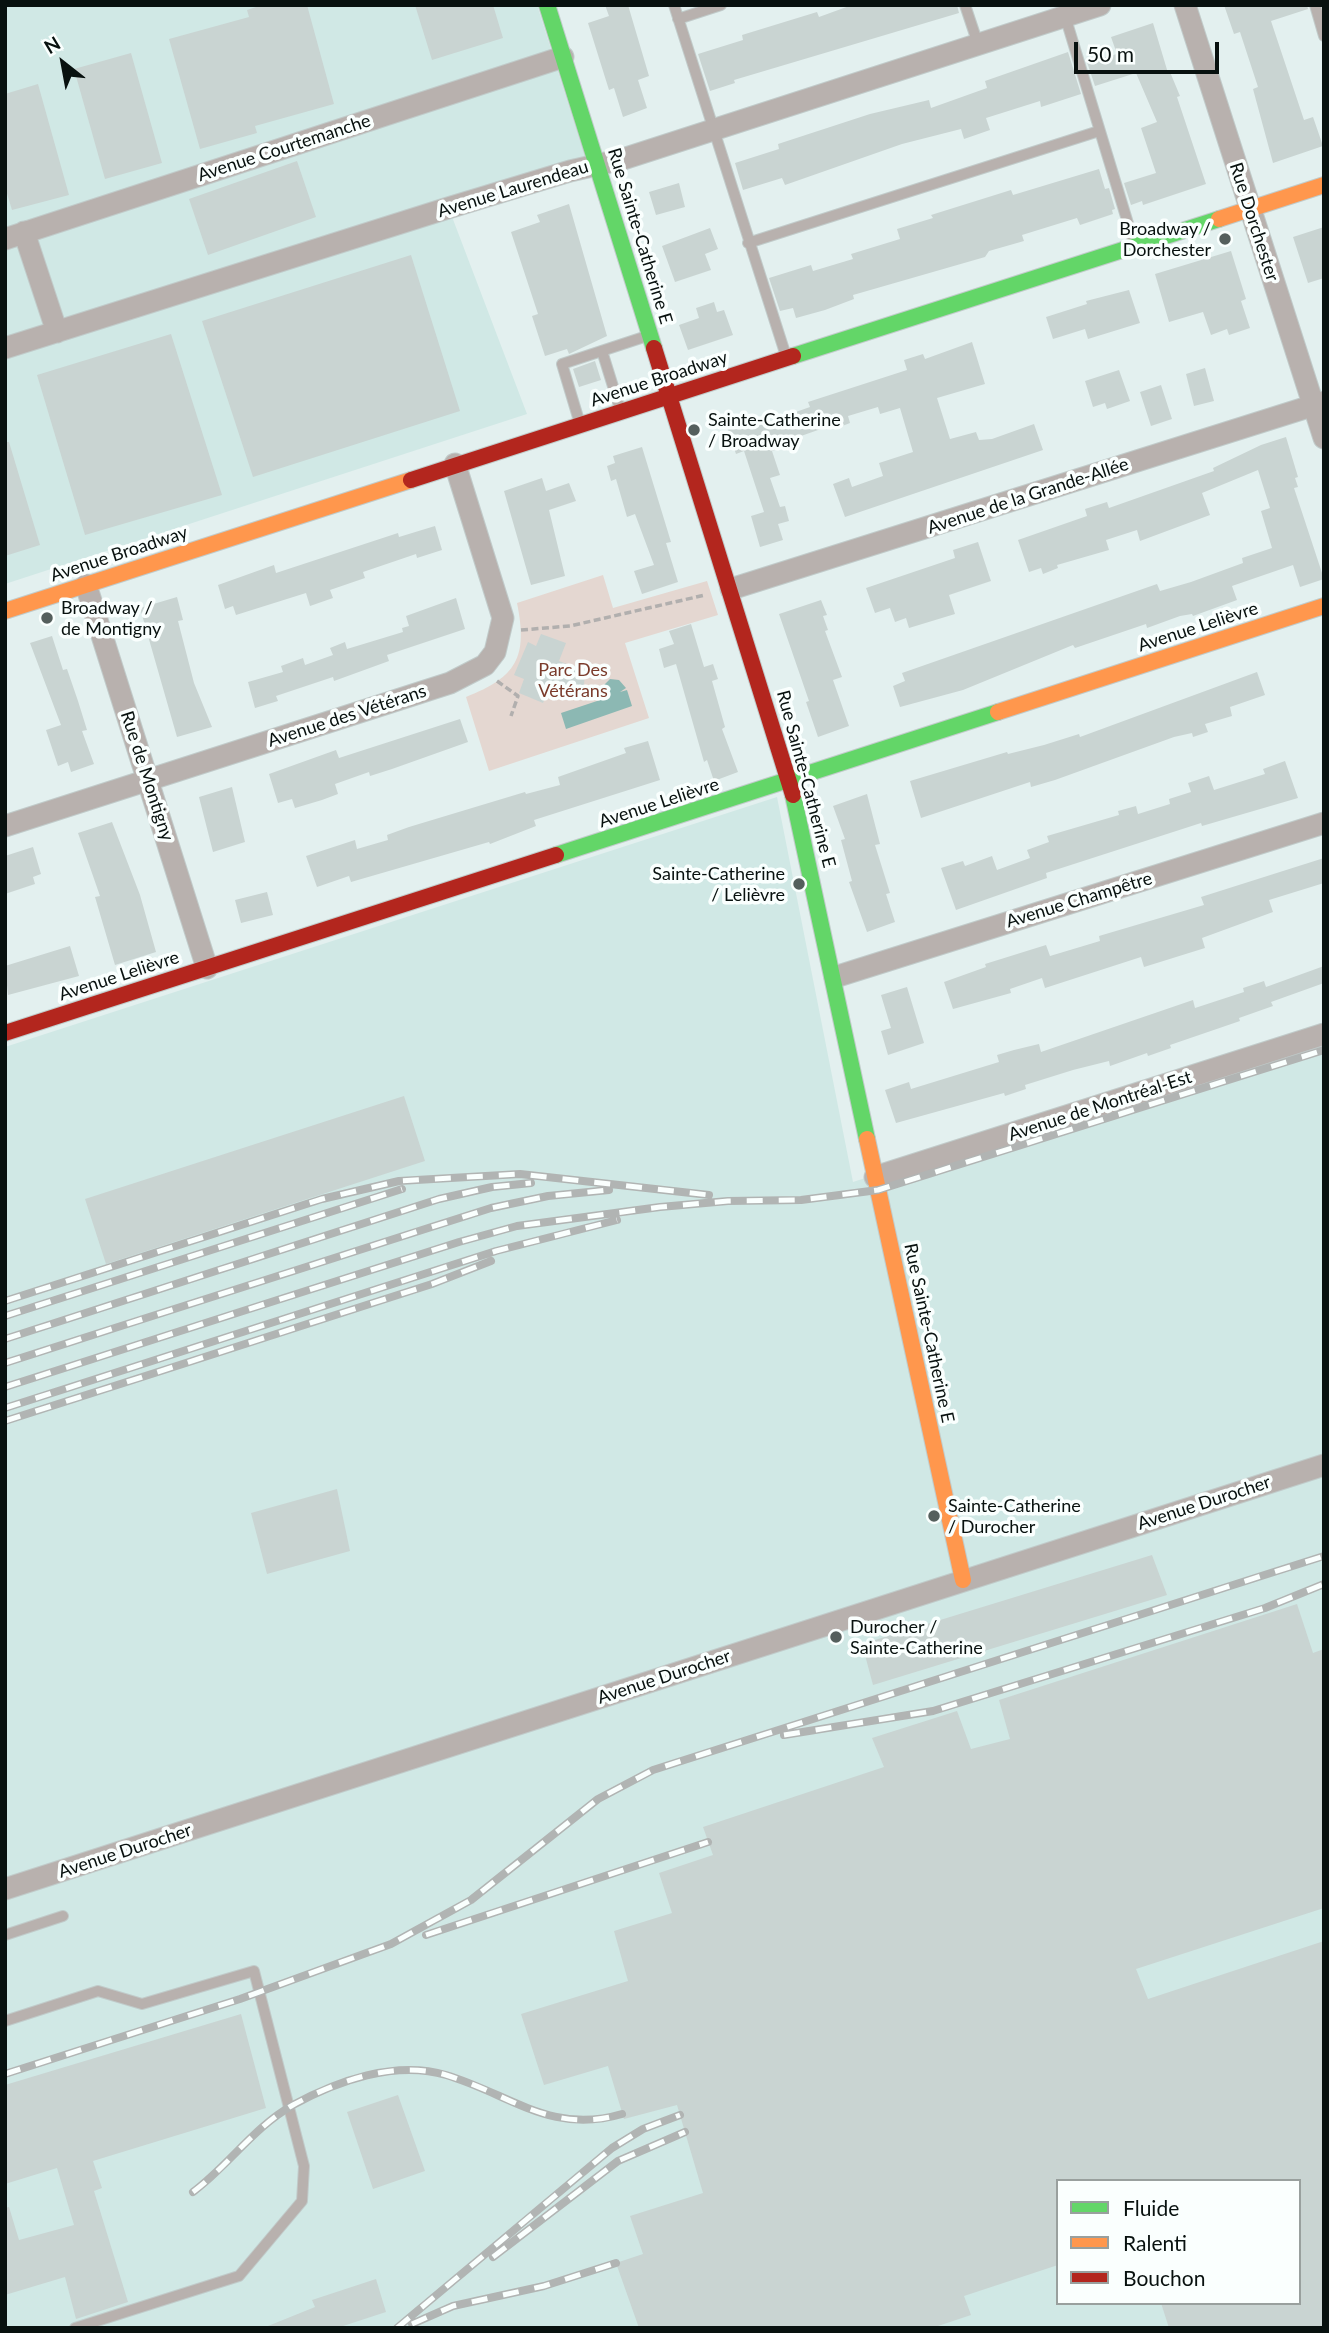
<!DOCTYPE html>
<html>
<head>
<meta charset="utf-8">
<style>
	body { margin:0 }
	#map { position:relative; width:1329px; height:2333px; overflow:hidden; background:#e3f0ef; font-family:Lato,sans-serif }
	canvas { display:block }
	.frame { position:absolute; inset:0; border:7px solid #08110f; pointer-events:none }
	.legend { position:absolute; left:1056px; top:2179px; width:245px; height:126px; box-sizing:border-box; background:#fafffe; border:2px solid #99a09e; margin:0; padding:9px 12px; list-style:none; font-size:21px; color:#08110f }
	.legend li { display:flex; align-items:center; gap:14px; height:35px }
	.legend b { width:35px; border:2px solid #99a09e }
	.north { position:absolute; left:28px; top:28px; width:70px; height:70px; -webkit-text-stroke:5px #fafffe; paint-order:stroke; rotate:329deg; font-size:19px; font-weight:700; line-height:28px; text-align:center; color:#08110f }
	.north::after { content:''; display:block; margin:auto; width:24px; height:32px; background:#08110f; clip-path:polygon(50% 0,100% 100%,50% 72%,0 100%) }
	.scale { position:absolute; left:1074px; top:42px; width:145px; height:32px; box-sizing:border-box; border:4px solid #08110f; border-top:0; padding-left:9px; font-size:21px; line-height:24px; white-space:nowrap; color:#08110f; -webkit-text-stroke:5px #fafffe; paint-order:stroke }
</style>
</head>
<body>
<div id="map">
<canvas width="1329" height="2333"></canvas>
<div class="frame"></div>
<ul class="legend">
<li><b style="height:9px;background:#63d668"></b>Fluide</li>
<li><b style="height:9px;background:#ff974d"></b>Ralenti</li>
<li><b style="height:9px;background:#b3261e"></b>Bouchon</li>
</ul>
<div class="north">N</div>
<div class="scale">50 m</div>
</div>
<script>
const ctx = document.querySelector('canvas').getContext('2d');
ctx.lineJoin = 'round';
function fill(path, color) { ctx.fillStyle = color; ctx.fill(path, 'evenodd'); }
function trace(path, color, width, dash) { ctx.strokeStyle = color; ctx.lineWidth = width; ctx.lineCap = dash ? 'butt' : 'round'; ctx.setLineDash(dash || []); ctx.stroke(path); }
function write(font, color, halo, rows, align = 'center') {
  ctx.font = font + ' Lato,sans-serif'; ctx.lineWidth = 7; ctx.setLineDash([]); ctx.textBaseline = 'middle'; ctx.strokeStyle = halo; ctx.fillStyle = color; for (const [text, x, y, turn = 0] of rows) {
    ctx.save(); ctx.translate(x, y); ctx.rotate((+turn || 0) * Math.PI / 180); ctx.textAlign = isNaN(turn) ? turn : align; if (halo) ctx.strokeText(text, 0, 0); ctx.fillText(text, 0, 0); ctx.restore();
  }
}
fill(new Path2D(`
	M5 5H537L585 157 446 201 527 414 5 584Z
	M777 797 853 1182 1324 1028V2328H5V1047ZM1058 2181H1299V2303H1058Z`), '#d0e8e5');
fill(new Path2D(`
	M603 575 613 608 707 581 718 615 625 643 649 718 489 771 466 697C517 677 528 657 517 603Z`), '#e4d7d1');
fill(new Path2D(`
	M610 679 619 680 626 688 620 692 627 690 632 706 566 729 561 713 606 698 605 694 589 700V689L598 691Z`), '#8cb8b3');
fill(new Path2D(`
	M262 5H307L334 104 255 126 257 133 200 149 169 39 249 17 247 10Z
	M415 5H493L503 38 432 60Z
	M605 5H628L649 76 638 80 647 108 623 117 614 88 609 90 588 23 609 16Z
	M852 5H957L959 13 734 80 735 83 710 91 698 54 743 40 742 35 817 12 819 17Z
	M1224 5H1307L1308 9 1271 21 1304 120 1313 117 1323 146 1273 163 1253 89 1258 87 1240 32 1234 34Z
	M1153 23 1168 73 1170 72 1180 96 1177 97 1206 184 1143 205 1142 201 1131 205 1124 183 1156 173 1141 128 1157 122 1136 73 1095 86 1087 62 1117 54 1111 37Z
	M1068 52 1081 94 1041 107 1040 101 986 118 990 130 964 139 961 129 902 144 785 185 782 178 743 190 735 163 779 149 778 144 870 114 929 100 931 108 987 88 985 81Z
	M131 53 162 163 105 179 74 69Z
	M38 84 69 195 12 210 5 187V94Z
	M297 161 316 217 208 255 189 199Z
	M1099 169 1105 189 1109 188 1115 209 1112 210 1113 214 1080 225 1077 218 1022 235 1024 241 989 251 985 257 853 295 854 299 825 310 796 318 793 308 780 311 769 278 811 265 813 271 853 259 851 254 900 239 897 229 933 218 931 215 1011 190 1013 195Z
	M679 183 685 207 656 215 649 192Z
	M569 204 607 336 569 354 567 349 545 356 532 316 538 314 511 232 540 222 537 215Z
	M1324 227V278L1308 283 1293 237Z
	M710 228 718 249 705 254 711 270 675 282 662 246Z
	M1231 251 1246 299 1241 301 1250 328 1229 335 1227 329 1211 335 1203 312 1169 322 1155 274Z
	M411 255 460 411 253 477 202 321Z
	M1129 290 1140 323 1088 339 1085 329 1053 339 1046 317 1087 304 1086 301Z
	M714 302 717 312 724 310 733 335 688 350 679 325 699 318 696 308Z
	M171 334 222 495 85 535 37 375Z
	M972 342 985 384 937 398 950 439 976 432 979 440 992 439 1034 424 1043 450 845 517 833 484 849 478 852 487 883 476 879 463 913 452 900 408 880 414 878 407 848 416 850 423 837 428 835 424 801 436 803 440 772 451 780 475 770 478 780 507 785 506 789 521 778 524 783 540 760 547 751 516 764 512 744 451 736 454 726 424 755 414 759 425 810 407 808 402 907 370 904 360 923 354 925 359Z
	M595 361 601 380 579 387 573 369Z
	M1205 368 1214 401 1194 406 1186 374Z
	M1119 370 1130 401 1107 409 1105 403 1093 407 1085 381Z
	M1161 385 1172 419 1151 426 1140 392Z
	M1286 437 1298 477 1295 478 1298 487 1294 488 1324 579 1300 587 1293 565 1232 586 1237 600 1193 616 1192 614 1180 616 1147 628 1146 624 1075 648 1073 645 963 690 900 707 893 686 905 681 902 673 1157 584 1160 591 1191 582 1243 563 1242 558 1272 548 1261 511 1270 508 1258 470 1202 493 1210 515 1140 541 1137 530 1106 540 1109 550 1057 565 1058 568 1043 574 1041 568 1029 572 1018 540 1087 516 1085 509 1107 502 1109 508 1214 471 1213 468 1261 445Z
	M5 442H9L40 545 5 556Z
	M642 447 671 542 666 543 678 582 642 594 634 571 654 565 635 514 627 517 616 479 611 481 607 466 615 463 613 456Z
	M542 478 546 491 569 483 576 501 549 510 565 576 531 585 504 491Z
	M435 526 442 550 417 558 416 554 363 572 365 578 330 590 333 598 310 606 306 593 236 615 233 606 225 609 218 585 274 565 276 573 398 533 399 537Z
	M978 542 991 581 949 595 955 614 909 628 906 618 895 622 890 608 875 613 866 588 955 558 953 550Z
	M177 597 183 620 178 621 194 683 212 727 177 737 140 608Z
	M456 598 465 629 387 655 389 661 334 681 333 677 276 696 278 701 255 708 248 682 283 672 281 666 303 658 305 665 333 655 330 648 345 642 347 649 403 632 402 628 409 626 406 616Z
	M821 600 827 615 823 616 828 630 825 631 842 677 833 680 849 726 818 737 806 702 809 701 779 614Z
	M691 624 704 667 713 664 718 679 712 681 725 727 722 729 738 772 714 781 707 760 704 762 676 664 664 668 659 649 674 644 669 631Z
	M541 634 566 643 559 661 585 671 584 686 573 698 549 688 543 703 519 693 524 679 514 675 528 642 536 646Z
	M52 636 63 670 67 669 78 701 87 730 82 731 94 764 71 772 68 762 58 766 46 730 61 725 30 643Z
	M1257 672 1265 695 1230 707 1232 716 1205 724 1208 732 1193 737 1192 733 1174 737 1055 780 1031 787 1030 782 921 818 910 781 1007 752 1008 754 1044 745 1079 734 1080 737Z
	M460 719 468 742 392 769 370 776 369 772 335 784 338 794 322 800 295 808 292 799 278 803 269 774 336 750 339 758Z
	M648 741 660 780 534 820 536 826 490 844 489 842 351 882 349 876 317 887 306 856 355 840 357 849 388 840 387 835 409 827 525 792 526 794 560 785 558 777 626 753 624 748Z
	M1285 761 1298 798 1202 826 1201 823 1046 873 1047 878 956 910 941 868 963 861 965 866 992 856 997 870 1030 858 1027 850 1049 842 1047 836 1119 815 1118 811 1136 806 1138 814 1170 804 1169 799 1191 792 1188 783 1209 776 1214 790 1265 774 1263 769Z
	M232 787 245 842 213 852 199 797Z
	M867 794 880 844 875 845 890 893 886 894 895 922 867 932 849 882 852 881 841 840 845 839 833 806Z
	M112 822 140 895 156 952 115 965 95 897 100 896 78 833Z
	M33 847 41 874 33 877 35 884 5 894V856Z
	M1324 858V883L1269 900 1273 912 1202 938 1205 948 1144 967 1141 957 1045 988 1042 978 1010 989 1011 993 953 1009 944 982 986 967 985 964 1046 945 1050 956 1100 941 1099 936 1204 905 1201 897Z
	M267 892 273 915 241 923 235 900Z
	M70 946 79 976 8 995 5 966Z
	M1324 966V983L1271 1002 1273 1006 1239 1018 1240 1021 1170 1045 1171 1048 1148 1056 1147 1053 1110 1066 1109 1061 1073 1070 1025 1085 1026 1089 1005 1096 1004 1093 896 1123 885 1090 909 1082 911 1089 999 1062 997 1055 1014 1050 1039 1044 1041 1052 1193 1000 1195 1008 1244 992 1243 988 1264 981 1266 987Z
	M907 987 924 1043 888 1055 881 1031 891 1028 881 995Z
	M404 1096 425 1161 106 1264 85 1199Z
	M337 1489 350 1551 267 1574 251 1513Z
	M1152 1555 1167 1595 873 1685 862 1644Z
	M1297 1604 1313 1653 1324 1649V1908L1136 1969 1148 1999 1324 1941V2328H1169L1161 2303H1299V2181H1058V2265L964 2296 971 2315 932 2328H639L616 2263 643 2254 630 2216 703 2193 677 2105 624 2119 608 2066 544 2085 521 2014 628 1981 614 1931 672 1913 659 1873 713 1855 703 1827 884 1767 872 1738 957 1711 971 1749 1010 1739 999 1700Z
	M241 2014 266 2108 93 2161 102 2188 94 2191 128 2302 76 2319 65 2277 5 2295V2208L9 2207 19 2240 74 2225 57 2168 5 2184V2085Z
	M398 2095 425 2171 373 2189 347 2112Z
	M376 2279 386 2312 337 2328H263L315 2307 312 2300Z`), '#c9d4d2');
const lane = new Path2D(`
	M674 5 786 356
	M965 5 978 44
	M1315 5 1324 36
	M1065 16 1134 243
	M678 19 721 5
	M748 243 1099 131
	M602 351 620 409
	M580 424 562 364 647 336
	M5 1935 63 1916
	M5 2021 98 1991 142 2004 254 1971 304 2166 302 2201 239 2276 75 2328`);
const street = new Path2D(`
	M1185 5 1324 438
	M24 232 57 332
	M5 239 563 57
	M5 348 448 208 570 171 623 159 1100 5
	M86 585 207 968
	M731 589 1324 402
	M5 826 450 683 485 665 495 652 503 618 455 464
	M835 977 1324 823
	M875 1177 1324 1034
	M5 1889 1324 1465`);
const fast = new Path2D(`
	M547 5 654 348
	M793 356 1219 219
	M793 795 867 1139
	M556 855 998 712`);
const slow = new Path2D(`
	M1219 219 1324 185
	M5 611 411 480
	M998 712 1324 606
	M867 1139 963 1580`);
const jam = new Path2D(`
	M654 348 793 795
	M411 480 793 356
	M5 1033 556 855`);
trace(lane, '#c1cbca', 12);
trace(street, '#c1cbca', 23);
trace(fast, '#c1cbca', 18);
trace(slow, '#c1cbca', 18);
trace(jam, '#c1cbca', 18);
trace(new Path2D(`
	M521 630 570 626 705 595
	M497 681 518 696 511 716`), '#b1afae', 3.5, [7, 3.5]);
trace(lane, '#b8b1ae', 10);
trace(street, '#b8b1ae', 21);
trace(fast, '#63d668', 16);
trace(slow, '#ff974d', 16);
trace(jam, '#b3261e', 16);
const rail = new Path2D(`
	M5 1301 322 1199 399 1181 520 1174 709 1195
	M5 1316 402 1189
	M5 1339 439 1199 492 1187 531 1183
	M5 1363 491 1208 548 1196 609 1190
	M5 1387 459 1242 517 1226 660 1207 728 1201 801 1200 878 1190 1324 1050
	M5 1408 496 1251 617 1220
	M5 1421 432 1284 491 1261
	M784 1735 933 1711 1265 1608 1324 1584
	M426 1935 708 1842
	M5 2074 240 1999 391 1944 471 1900 598 1799 653 1770 1324 1556
	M193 2192C228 2166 254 2127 293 2105 337 2081 395 2060 446 2075 510 2094 551 2135 622 2114
	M493 2257 618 2161 685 2132
	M412 2324 453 2306 544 2286 616 2263
	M397 2328 612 2148 643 2129 680 2115`);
trace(rail, '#b1b4b3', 8);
trace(rail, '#fafffe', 5, [16]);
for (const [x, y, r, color] of [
	[1225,239,7,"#555f5d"],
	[694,430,7,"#555f5d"],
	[47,618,7,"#555f5d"],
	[799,884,7,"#555f5d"],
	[934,1516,7,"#555f5d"],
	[836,1637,7,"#555f5d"]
]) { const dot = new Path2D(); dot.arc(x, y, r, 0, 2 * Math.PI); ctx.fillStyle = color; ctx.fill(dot); trace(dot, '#fafffe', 2.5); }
write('18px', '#08110f', '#fafffe', [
	["Avenue Courtemanche",284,148,-18],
	["Avenue Laurendeau",513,189,-17],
	["Rue Dorchester",1254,222,72],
	["Rue Sainte-Catherine E",640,236,73],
	["Avenue Broadway",659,379,-18],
	["Avenue de la Grande-Allée",1028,496,-18],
	["Avenue Broadway",119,554,-18],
	["Avenue Lelièvre",1198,627,-18],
	["Avenue des Vétérans",347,716,-18],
	["Rue de Montigny",147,776,72],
	["Rue Sainte-Catherine E",806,779,75],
	["Avenue Lelièvre",659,803,-18],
	["Avenue Champêtre",1079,900,-17],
	["Avenue Lelièvre",119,976,-18],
	["Avenue de Montréal-Est",1100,1106,-18],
	["Rue Sainte-Catherine E",929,1333,78],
	["Avenue Durocher",1204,1503,-18],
	["Avenue Durocher",664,1677,-18],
	["Avenue Durocher",125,1851,-18]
]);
write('18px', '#08110f', '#fafffe', [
	["Broadway /",1211,229,"right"],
	["Dorchester",1211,250,"right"],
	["Sainte-Catherine",708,420],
	["/ Broadway",708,441],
	["Broadway /",61,608],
	["de Montigny",61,629],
	["Sainte-Catherine",785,874,"right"],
	["/ Lelièvre",785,895,"right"],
	["Sainte-Catherine",948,1506],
	["/ Durocher",948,1527],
	["Durocher /",850,1627],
	["Sainte-Catherine",850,1648]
], 'left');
write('18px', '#7a3b2b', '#fafffe', [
	["Parc Des",573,670],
	["Vétérans",573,691]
]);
</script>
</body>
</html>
